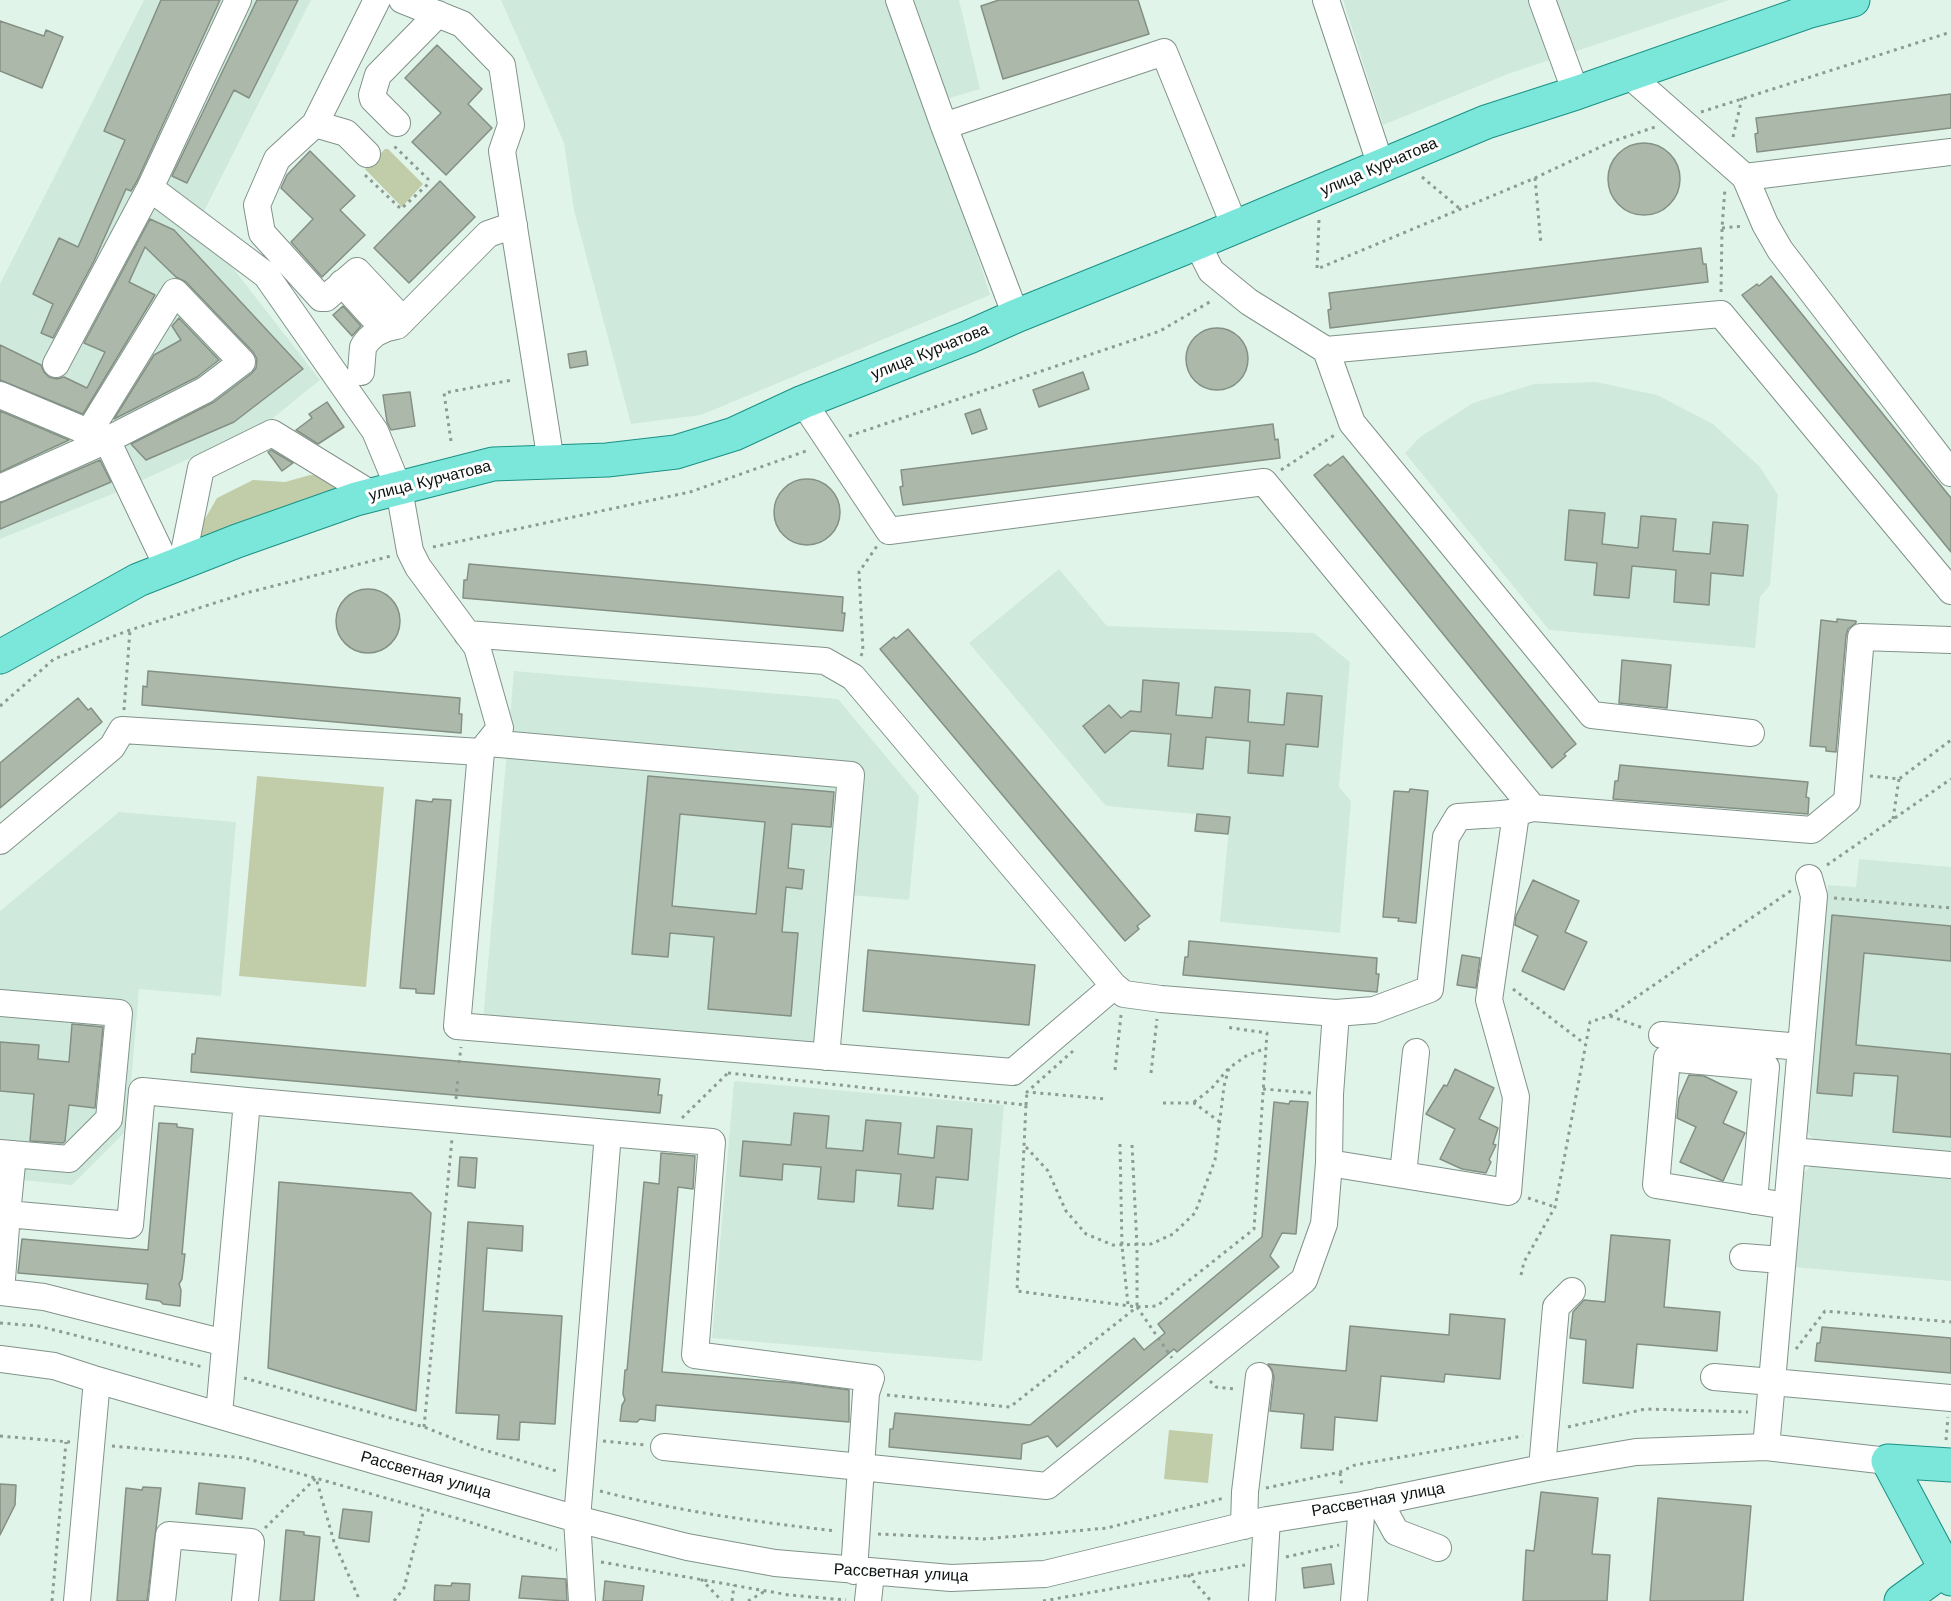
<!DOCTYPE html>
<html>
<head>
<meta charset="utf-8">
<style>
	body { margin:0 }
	canvas { display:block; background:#e1f4ea }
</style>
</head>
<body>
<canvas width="1951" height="1601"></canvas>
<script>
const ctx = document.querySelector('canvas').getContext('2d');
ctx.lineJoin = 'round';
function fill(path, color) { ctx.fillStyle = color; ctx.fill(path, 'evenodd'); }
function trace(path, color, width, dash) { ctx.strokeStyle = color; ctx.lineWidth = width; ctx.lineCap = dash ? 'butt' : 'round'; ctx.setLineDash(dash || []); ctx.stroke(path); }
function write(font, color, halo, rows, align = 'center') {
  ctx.font = font + ' "Work Sans",sans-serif'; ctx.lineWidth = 6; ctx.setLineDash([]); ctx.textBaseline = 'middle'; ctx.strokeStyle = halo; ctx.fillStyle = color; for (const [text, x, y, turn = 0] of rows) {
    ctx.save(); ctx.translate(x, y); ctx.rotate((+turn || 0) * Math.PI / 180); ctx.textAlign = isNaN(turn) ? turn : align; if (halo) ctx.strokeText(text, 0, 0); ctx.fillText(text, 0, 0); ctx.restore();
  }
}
fill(new Path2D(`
	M144 0H311L198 223 320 380 267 423 110 495 0 539V284Z
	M501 0H959L980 89 929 104 990 295 701 415 631 424 574 210 564 143Z
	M1343 0H1729L1508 74 1383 125Z
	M1596 382 1657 395 1713 424 1760 467 1778 495 1770 585 1760 597 1755 648 1549 630 1405 453 1420 437 1473 403 1534 384Z
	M1059 569 1107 626 1314 633 1350 662 1339 787 1351 801 1340 933 1220 922 1230 817 1106 806 969 643Z
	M514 671 838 699 919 796 909 900 850 895 836 1051 483 1020Z
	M119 812 236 822 221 996 139 989 127 1130 72 1185 0 1178V911Z
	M1859 859 1951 867V1281L1794 1267 1802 1174 1819 1160 1820 1147 1806 1131 1828 885 1856 887Z
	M734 1081 1004 1105 982 1361 712 1338Z`), '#cfeadc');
fill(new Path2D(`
	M385 149H388L423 184 402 207 365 169Z
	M310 475 330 476 343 489 197 540 198 531 217 498 253 480 285 482Z
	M257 776 384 787 366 987 239 976Z
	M1169 1430 1213 1434 1208 1483 1164 1479Z`), '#c1cda8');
const building = new Path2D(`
	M161 0H220L137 181 131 191 126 189 94 261 53 338 41 333 53 304 33 294 59 238 78 247 125 140 104 131Z
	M257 0H298L249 98 234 90 187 183 172 176Z
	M999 0H1138L1149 34 1003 79 981 6Z
	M0 21 44 36 46 30 63 37 42 88 0 71Z
	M437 45 482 89 468 104 492 128 446 175 412 142 441 113 405 78Z
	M1951 94V128L1757 152 1755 134 1758 133 1756 118Z
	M1608 179a36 36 0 1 1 72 0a36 36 0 1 1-72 0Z
	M310 151 355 196 340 210 365 235 322 277 291 242 313 219 281 188 287 175Z
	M440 181 475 217 409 283 374 248Z
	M150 219 174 230 303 369 234 422 146 460 131 444 214 402 251 374 256 368 257 359 253 352 186 282 176 277 145 247 129 282 155 295 83 414 0 380V345L41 365 44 372 49 377 57 379 64 377 87 388 105 352 84 343Z
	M1701 248 1703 264H1706L1708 282 1330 328 1328 310 1331 309 1329 293Z
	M1771 276 1951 498V552L1742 295 1757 284 1759 286Z
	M343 306 361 326 352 336 333 315Z
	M179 318 219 360 197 377 114 419 154 355 181 340 172 326Z
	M1186 359a31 31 0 1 1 62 0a31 31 0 1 1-62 0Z
	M586 351 588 365 570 368 568 354Z
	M1083 372 1089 389 1039 407 1033 390Z
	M410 392 415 426 391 430 387 422 383 395Z
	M327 402 344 427 318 444 296 430 312 418 309 414Z
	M980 409 987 429 972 434 965 414Z
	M0 411 69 440 0 472Z
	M1273 424 1275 440 1278 439 1280 458 903 505 900 487 903 486 901 470Z
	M271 450 293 463 282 471 268 452Z
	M1343 456 1576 744 1564 754 1566 756 1552 768 1314 475 1328 464 1330 466Z
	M100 460 111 482 0 529V503Z
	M774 512a33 33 0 1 1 66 0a33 33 0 1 1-66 0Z
	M1569 510 1605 513 1602 544 1638 548 1641 516 1676 519 1673 551 1710 554 1713 522 1748 525 1743 576 1711 573 1709 605 1674 602 1676 570 1632 566 1629 598 1594 595 1597 563 1565 560Z
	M469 564 843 597 842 613H845L843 631 463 598 464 580H467Z
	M336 621a32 32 0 1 1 64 0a32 32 0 1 1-64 0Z
	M1837 619 1856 621V623L1848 629 1846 636 1836 752 1826 751V747L1810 746 1821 620 1837 622Z
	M908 629 1150 916 1137 926 1139 929 1125 941 880 649 894 637 896 639Z
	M1622 660 1671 665 1667 708 1619 703Z
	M148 671 460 698 459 714H462L461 733 142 705 143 686 147 687Z
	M1143 680 1179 683 1176 715 1212 718 1215 687 1250 690 1248 722 1284 725 1287 693 1322 696 1318 747 1286 744 1283 776 1248 773 1250 741 1206 737 1203 769 1168 766 1171 734 1131 731 1105 753 1083 726 1109 705 1121 718 1130 711 1141 712Z
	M78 698 88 710 91 708 102 722 0 808V763Z
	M1620 765 1808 782 1806 797 1809 798 1808 814 1613 799 1615 781H1618Z
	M648 776 834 792 831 827 792 824 788 868 804 870 802 889 786 887 782 932 798 933 791 1016 708 1009 714 937 670 933 668 957 632 954ZM680 814 765 822 756 914 672 906Z
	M1410 789 1428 791 1416 923 1398 921 1399 918 1383 917 1394 791 1409 792Z
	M433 799 451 800 434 994 416 993V989L400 988 416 800 432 802Z
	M1197 814 1230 817 1228 834 1195 831Z
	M1533 880 1579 901 1565 932 1587 942 1564 990 1522 971 1538 936 1515 925 1516 916Z
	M1832 915 1951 926V961L1864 953 1856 1045 1951 1054V1137L1893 1132 1898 1076 1854 1073 1852 1096 1817 1093Z
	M1189 941 1377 958 1376 974H1379L1377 992 1183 975 1185 957H1188Z
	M868 950 1035 965 1029 1025 863 1011Z
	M1462 955 1480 958 1476 988 1457 985Z
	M72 1024 103 1027 95 1108 69 1105 65 1141 63 1143 30 1141 34 1094 0 1091V1042L39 1045 38 1059 69 1062Z
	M197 1038 660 1079 658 1095H662L660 1113 191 1072 192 1054H195Z
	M1455 1069 1494 1088 1479 1119 1498 1128 1493 1144 1496 1145 1489 1160 1491 1162 1486 1173 1462 1169 1440 1159 1455 1129 1426 1114 1444 1085 1447 1086Z
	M1689 1075 1704 1076 1737 1092 1723 1123 1745 1133 1723 1181 1680 1162 1696 1127 1677 1118 1679 1098Z
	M1290 1101 1308 1102 1296 1234 1282 1233 1270 1256 1279 1267 1177 1352 1174 1349 1057 1447 1048 1436 1022 1444 1021 1459 889 1447 890 1429H893L895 1413 1030 1425 1134 1338 1144 1350 1165 1333 1158 1324 1262 1237 1274 1102 1289 1104Z
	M794 1113 829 1116 826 1148 863 1151 866 1120 901 1123 898 1154 934 1158 937 1126 972 1129 968 1180 936 1177 933 1209 898 1206 901 1174 856 1170 854 1202 818 1199 821 1167 783 1164 782 1180 740 1176 743 1141 791 1145Z
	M159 1123 177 1124V1127L193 1129 182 1254H185L182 1279 179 1284 181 1290 180 1306 163 1304 160 1301 146 1299 148 1284 18 1273 22 1239 148 1250Z
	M661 1153 695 1156 693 1189 678 1187 662 1372 796 1383 849 1390V1422L656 1405 655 1421 640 1419 637 1422 620 1421 622 1405 625 1400 623 1394 625 1370H627L644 1182 659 1184Z
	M460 1157 477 1158 475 1188 458 1186Z
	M279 1182 411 1193 431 1213 416 1411 268 1368Z
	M468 1222 523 1226 522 1251 487 1248 483 1311 562 1316 555 1424 520 1422 519 1440 497 1439 499 1415 456 1413Z
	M1611 1235 1670 1240 1664 1307 1720 1312 1717 1351 1637 1344 1633 1388 1583 1383 1586 1340 1570 1338 1573 1312 1584 1300 1605 1302Z
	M1450 1314 1505 1319 1500 1379 1445 1374 1444 1382 1381 1376 1377 1421 1335 1417 1333 1450 1301 1448 1304 1414 1270 1411 1274 1377 1272 1370 1268 1364 1346 1371 1350 1326 1449 1335Z
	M1822 1327 1951 1338V1373L1815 1361 1817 1343H1820Z
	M199 1483 245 1488 242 1519 196 1514Z
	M0 1484 16 1485 15 1505 0 1535Z
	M143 1487 161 1488 147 1601H117L126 1488 142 1490Z
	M1541 1492 1598 1498 1592 1554 1610 1555 1607 1601H1523L1526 1550 1534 1551Z
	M1658 1498 1751 1506 1743 1601H1650Z
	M343 1509 372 1512 369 1542 339 1538Z
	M286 1530 304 1532V1535L320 1537 314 1601H280Z
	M1331 1564 1334 1584 1304 1588 1302 1568Z
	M522 1576 566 1579 567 1601 519 1598Z
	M605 1581 644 1586 642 1601H603Z
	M452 1583 470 1584 469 1601H434L435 1585 451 1586Z`);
fill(building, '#abb8aa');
trace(building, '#849083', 1.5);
const minor = new Path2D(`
	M377 0 315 124 277 159 257 205 262 233 321 298H326L357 271 403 320
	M402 0 462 24 502 65 511 125 502 151 551 462
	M899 0 944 126 1016 316
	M1326 0 1381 166
	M1542 0 1576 93
	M1629 75 1745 177 1951 152
	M397 123 373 99 372 95 378 75 438 14
	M315 124 346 133 367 154
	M944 126 1164 52 1235 227
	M1745 177 1765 224 1780 250 1951 473
	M1197 243 1211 271 1249 302 1326 350 1352 423 1592 715 1751 733
	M342 283 383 328
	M1326 350 1721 314 1951 591
	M56 364 150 188
	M361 372 363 347C370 335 383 328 397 326L488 234 514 225
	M0 395 107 440 0 488
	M803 402 889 531 1264 482 1533 808
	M89 432 175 292 242 362 205 390 107 440 168 568
	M182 562 201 468 272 433 373 495
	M467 634 825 661 853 677 1114 986
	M488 743 851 775 826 1057
	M481 752 457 1026 1013 1072 1114 986 1124 994 1161 999 1336 1013 1374 1010 1430 989 1446 837 1458 817C1483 814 1509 816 1533 808L1812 830 1847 801 1861 637 1951 640
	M0 841 112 747 122 730 481 752 500 728 477 647 418 567 410 551 399 489 375 431 266 275 150 188 238 0
	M0 1003 119 1013 109 1119 69 1159 0 1153
	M1662 1035 1801 1047
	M608 1133 712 1142 695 1355 871 1378 866 1393 854 1571
	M1792 1151 1951 1165
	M1329 1163 1508 1192 1516 1097 1489 1000 1516 814
	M1403 1174 1416 1052
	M1754 1201 1766 1067 1667 1058 1656 1185 1787 1206
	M7 1214 13 1154
	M1743 1257 1782 1260
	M0 1292 44 1297 225 1343
	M1 1292 7 1214 130 1225 142 1091 247 1101
	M0 1359 54 1366 97 1380 577 1519 687 1547 775 1563 951 1578 1045 1574 1267 1520 1362 1505 1542 1468 1636 1452 1766 1447 1888 1461
	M1714 1377 1772 1382 1814 896 1809 878
	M219 1414 247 1101 608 1133 577 1519 582 1601
	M664 1447 1047 1486 1304 1280 1324 1224 1329 1163 1330 1094 1336 1013
	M1766 1447 1772 1382 1951 1398
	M1542 1468 1556 1307 1572 1291
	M1379 1501 1396 1532 1438 1548
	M1244 1526 1245 1492 1259 1376
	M77 1601 97 1380
	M162 1601 169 1535 251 1542 245 1601
	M868 1601 871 1573
	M1262 1601 1267 1520
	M1354 1601 1362 1505`);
const major = new Path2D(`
	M0 657 138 580 237 541 356 499 493 464 607 460 676 452 734 434 803 402 969 337 1016 316 1197 243 1486 122 1576 93 1810 11 1853 0
	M1888 1461 1951 1579
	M1888 1461 1951 1465
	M1901 1601 1945 1569`);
trace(minor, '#81938a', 28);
trace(major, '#1b9184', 35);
trace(new Path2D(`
	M1701 112 1951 32
	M1733 137 1742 98
	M365 175 401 209 428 184V179L392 144
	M1422 177 1459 208
	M1535 178 1541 244
	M1319 220 1317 269 1535 178 1611 142 1655 127
	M1722 228 1744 226
	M1721 292 1722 228 1725 188
	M849 436 1160 331 1213 300
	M451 441 444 393 512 380
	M1281 470 1336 434
	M433 547 690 492 809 450
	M861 656 863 651 859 572 877 546
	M0 706 54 659 130 630 246 593 391 556
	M124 710 130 630
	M1870 776 1899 779 1951 740
	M1893 819 1899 779
	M1827 865 1951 779
	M1834 898 1951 908
	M1513 989 1585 1044
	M1610 1016 1643 1028
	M1073 1051 1027 1092 1106 1099
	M459 1063 461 1047
	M1115 1070 1121 1015
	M728 1073 1026 1105 1017 1291 1137 1307 1157 1306 1254 1229 1267 1033 1225 1027
	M1151 1073 1157 1019
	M1263 1089 1311 1093
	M456 1099 458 1077
	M1194 1102 1211 1089 1228 1069
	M1163 1103H1194L1220 1122
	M1026 1105 1027 1091
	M682 1118 729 1072
	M1120 1144 1122 1246 1128 1305
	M1132 1145 1137 1246V1307
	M1026 1147 1048 1171 1066 1211 1086 1234 1113 1245 1151 1244 1173 1234 1195 1213 1215 1160 1224 1086 1229 1068 1246 1056 1266 1048
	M1528 1198 1555 1207
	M1521 1275 1524 1262 1555 1207 1590 1022 1609 1016 1792 890
	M0 1323 38 1326 203 1367
	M1796 1349 1825 1311 1951 1322
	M244 1378 424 1427 477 1448 560 1472
	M1210 1381 1216 1387 1236 1389
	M887 1395 1010 1407 1137 1307 1172 1358
	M424 1427 452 1139
	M1568 1427 1645 1409 1748 1412
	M0 1436 70 1442
	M1946 1440 1948 1417
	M603 1441 645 1445
	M112 1446 245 1458 463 1520 557 1550
	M1340 1473 1342 1487
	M1266 1488 1340 1472 1355 1465 1523 1436
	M600 1491C677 1511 756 1522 836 1531
	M265 1528 316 1478 334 1542 360 1601
	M878 1534 984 1539 1107 1528 1224 1498
	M1286 1557 1339 1545
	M601 1562 789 1595 846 1600
	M1188 1575 1211 1601
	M701 1579 722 1601
	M52 1601 66 1442
	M394 1601 404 1588 424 1509
	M732 1601 734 1585
	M748 1601 767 1590
	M1043 1601 1245 1565`), '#8d9b93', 3, [3, 4.5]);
trace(minor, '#fff', 26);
trace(major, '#7be6da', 33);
write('16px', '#0d1410', '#fff', [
	["улица Курчатова",1379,167,-23],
	["улица Курчатова",930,352,-22],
	["улица Курчатова",430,481,-14],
	["Рассветная улица",426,1475,16],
	["Рассветная улица",1378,1500,-10],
	["Рассветная улица",901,1573,3]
]);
</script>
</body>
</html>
